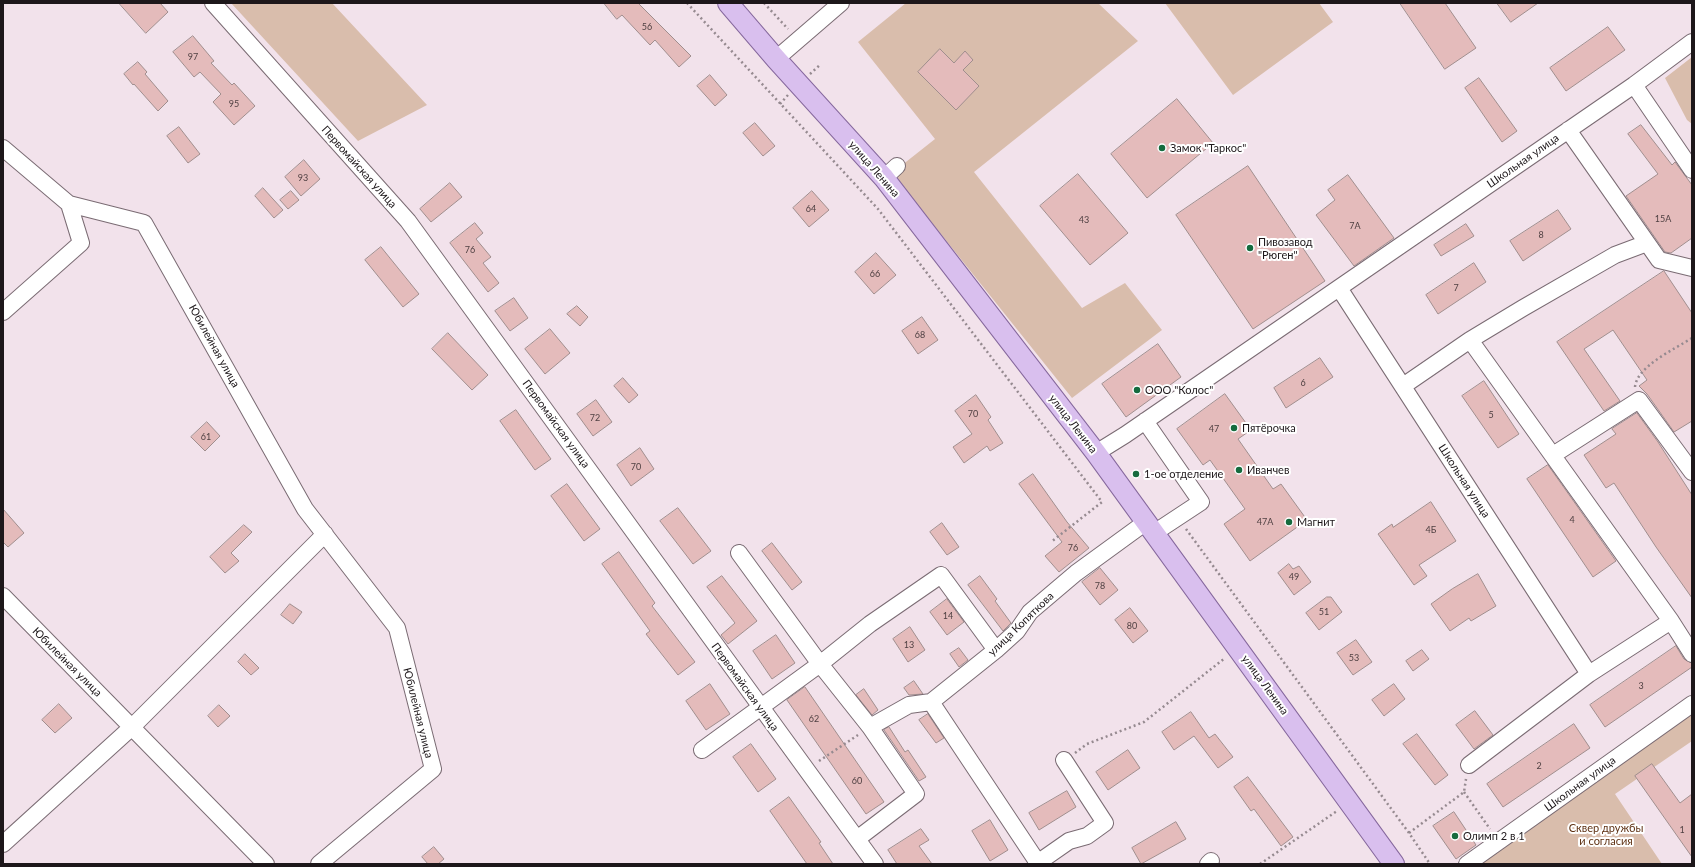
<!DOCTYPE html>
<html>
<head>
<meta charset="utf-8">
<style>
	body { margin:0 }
	#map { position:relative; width:1695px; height:867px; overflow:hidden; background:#f2e2eb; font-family:Lato,sans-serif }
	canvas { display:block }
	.frame { position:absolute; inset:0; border:4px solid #1d171a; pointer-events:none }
</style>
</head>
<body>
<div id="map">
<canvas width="1695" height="867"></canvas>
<div class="frame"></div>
</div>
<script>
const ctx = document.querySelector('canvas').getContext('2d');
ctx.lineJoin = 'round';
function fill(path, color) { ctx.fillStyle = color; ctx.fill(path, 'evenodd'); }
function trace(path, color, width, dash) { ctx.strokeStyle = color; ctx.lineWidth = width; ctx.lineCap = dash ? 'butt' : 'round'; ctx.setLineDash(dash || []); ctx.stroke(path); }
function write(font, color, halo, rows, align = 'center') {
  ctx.font = font + ' Lato,sans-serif'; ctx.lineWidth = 4; ctx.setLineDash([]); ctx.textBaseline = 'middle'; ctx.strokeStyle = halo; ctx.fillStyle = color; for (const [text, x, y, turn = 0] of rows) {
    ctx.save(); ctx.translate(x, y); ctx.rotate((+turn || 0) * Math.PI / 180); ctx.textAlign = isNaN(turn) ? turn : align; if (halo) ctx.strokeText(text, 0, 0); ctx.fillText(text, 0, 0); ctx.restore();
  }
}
fill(new Path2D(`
	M231 3H332L427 105 358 141Z
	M906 3H1098L1138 41 974 172 1082 308 1125 283 1162 330 1072 398 892 173 935 139 858 42Z
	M1165 3H1319L1333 22 1233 95Z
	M1692 57V124L1687 120 1665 78Z
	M1692 710V741L1615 794 1662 864H1477Z`), '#d9bdac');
const building = new Path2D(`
	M119 3H160L168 12 146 33Z
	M604 3H638L691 56 679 67 655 40 650 45 622 15 617 19Z
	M1400 3H1445L1476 48 1445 69Z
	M1497 3H1538L1511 22Z
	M1608 27 1625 50 1566 91 1550 68Z
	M193 36 214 61 211 63 232 85 234 83 255 106 234 125 213 102 221 94 200 72 194 77 173 52Z
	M940 49 954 63 965 51 973 60 963 70 979 86 956 110 918 72Z
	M138 62 147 72 145 74 168 101 158 111 134 84 133 85 124 74Z
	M710 75 727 95 715 106 697 86Z
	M1479 78 1517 131 1502 142 1465 88Z
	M1177 99 1213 143 1147 198 1111 154Z
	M755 123 775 146 763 156 743 133Z
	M1641 125 1672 165 1675 162 1692 185V238L1671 253 1665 252 1626 196 1658 174 1628 134Z
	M179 127 200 154 188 163 167 136Z
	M304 160 320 179 301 196 285 177Z
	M1248 166 1325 281 1253 329 1176 215Z
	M1078 174 1128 233 1090 265 1040 206Z
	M1348 175 1394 238 1354 266 1316 215 1335 200 1328 190Z
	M450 183 462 197 431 222 420 209Z
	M263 188 283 210 274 218 255 196Z
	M291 191 299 200 288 209 280 200Z
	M812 191 829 210 809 227 793 208Z
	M1558 210 1571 229 1523 261 1510 241Z
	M475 223 483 233 476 239 491 257 483 263 499 283 488 292 450 243Z
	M1466 224 1474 236 1441 256 1434 245Z
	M381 247 419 294 403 307 365 260Z
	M876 253 896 275 874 294 855 272Z
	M1474 263 1486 282 1438 314 1426 295Z
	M1664 271 1692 313V421L1674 432 1647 394 1639 386 1647 380 1613 330 1584 349 1620 401 1604 411 1557 342Z
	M514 298 528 318 510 331 495 311Z
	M577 306 588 317 580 326 567 314Z
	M922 317 938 340 918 354 902 331Z
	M550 329 570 353 545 374 525 349Z
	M448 333 488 375 472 390 432 349Z
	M1158 344 1181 377 1126 417 1102 384Z
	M1320 358 1333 377 1286 408 1274 388Z
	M623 378 638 395 629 403 614 386Z
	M1484 381 1519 434 1498 448 1462 396Z
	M1225 394 1251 430 1238 439 1273 489 1281 484 1307 520 1250 561 1224 524 1245 509 1210 460 1203 465 1177 429Z
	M976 395 991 417 988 420 1003 443 990 451 987 446 964 463 953 447 972 434 955 411Z
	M596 400 612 422 593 436 577 414Z
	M516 410 551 459 535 470 500 421Z
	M1637 413 1658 442 1692 495V598L1656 547 1614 483 1606 488 1584 455 1616 434 1612 429Z
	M207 422 220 436 205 451 191 437Z
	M640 448 654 469 631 486 617 465Z
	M1548 465 1616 561 1593 577 1527 479Z
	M1033 474 1067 522 1089 548 1059 572 1045 556 1062 542 1019 484Z
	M567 484 600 529 584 541 551 496Z
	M1431 502 1456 541 1419 565 1427 576 1414 585 1378 534 1392 524 1393 527Z
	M678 508 711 551 693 564 660 521Z
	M3 509 24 533 8 547 3 542Z
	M942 523 959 547 947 555 930 532Z
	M244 525 252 532 231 553 239 561 225 573 210 557Z
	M772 543 802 582 792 590 762 551Z
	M619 552 655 603 652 606 695 662 678 675 646 634 650 631 602 564Z
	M1289 564 1293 569 1299 566 1311 582 1294 595 1278 573Z
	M1100 568 1118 590 1100 605 1082 582Z
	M1478 574 1496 606 1471 621 1469 618 1450 631 1431 604 1452 589Z
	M722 576 757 621 728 644 721 635 735 623 707 587Z
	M980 576 997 599 995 601 1011 623 1003 631 968 585Z
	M1327 597H1331L1342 612 1319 630 1306 613Z
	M947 599 964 622 947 635 930 612Z
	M290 604 302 612 293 624 281 615Z
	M1130 608 1148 631 1133 643 1115 620Z
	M910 627 925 650 908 662 893 639Z
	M776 635 795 663 772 679 753 651Z
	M1356 640 1372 662 1353 675 1337 653Z
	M1676 646 1684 659 1692 663V667L1605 727 1590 705Z
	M959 648 968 660 959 667 950 654Z
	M1422 650 1429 659 1413 671 1406 661Z
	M245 654 259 668 251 675 238 662Z
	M914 681 923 694 909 695 904 688Z
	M710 684 730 714 706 730 686 701Z
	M1394 684 1405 699 1384 716 1372 700Z
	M805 687 884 802 866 814 787 700Z
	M864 689 878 710 872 715 856 695Z
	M59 704 72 718 55 733 42 720Z
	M219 705 230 716 218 727 208 716Z
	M1475 711 1493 735 1474 749 1456 725Z
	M1191 712 1209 738 1215 734 1233 757 1218 768 1194 736 1174 750 1162 732Z
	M928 714 944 738 936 743 919 720Z
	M1574 724 1590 748 1503 807 1487 784Z
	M889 727 905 752 908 750 926 777 919 781 884 730Z
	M1417 734 1448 775 1435 785 1403 744Z
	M751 744 776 779 758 792 733 757Z
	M1128 750 1140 768 1108 790 1096 772Z
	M1652 764 1680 803 1692 794V857L1635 776Z
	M1248 777 1293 837 1281 846 1254 809 1251 811 1234 787Z
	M1067 791 1076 807 1039 830 1029 813Z
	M789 797 821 842 819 843 833 864H807L770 811Z
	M1454 812 1476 845 1456 859 1433 826Z
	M990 820 1008 850 990 861 972 831Z
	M1176 822 1186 839 1141 864 1132 848Z
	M921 829 929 840 919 846 932 864H897L888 850Z
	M434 847 444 859 438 864H428L422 857Z`);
fill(building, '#e4bbbb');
trace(building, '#a08e8e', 1);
const minor = new Path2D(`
	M213 3 408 221 875 864
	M776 59 841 3
	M1634 85 1692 170
	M1568 130 1659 260 1692 268
	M3 148 69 204 144 223 305 509 397 628 433 769 319 864
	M884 178 897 166
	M1339 288 1589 674
	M3 312 81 243 69 204
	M1470 340 1671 621 1692 654
	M1403 386 1470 340 1523 308 1615 255 1647 243
	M1145 421 1201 502 1154 533
	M1096 453 1125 435 1634 85 1692 42
	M1553 455 1639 400 1692 472
	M739 553 820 664 870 727 916 794 857 839
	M3 596 266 864
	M931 702 1038 863
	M870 727 909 705 931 702 996 650 1017 631 1030 612 1076 573 1146 522
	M702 750 820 664 870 624 941 575 996 650
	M1469 765 1589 674 1671 621
	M3 844 132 727 325 534
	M1036 864 1069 841 1087 836 1105 823 1064 760
	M1208 864 1211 861
	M1467 864 1692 704`);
const major = new Path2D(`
	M728 3 776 59 884 178 1096 453 1394 864`);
trace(minor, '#7a6b73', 18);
trace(major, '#86689d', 22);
trace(new Path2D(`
	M687 3 878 209 1102 502 1051 542
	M764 3 788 29
	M810 74 821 64
	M780 104 788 95
	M1635 387C1637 366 1675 349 1692 338
	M1186 529 1409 833 1430 864
	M1075 753 1087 744 1144 722 1225 658
	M819 761 858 735
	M1464 792 1490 829
	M1409 833 1464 792 1466 779
	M1260 864 1337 811`), '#968a90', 2.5, [2, 3]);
trace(minor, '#fff', 16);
trace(major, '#d9bfee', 20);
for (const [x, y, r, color] of [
	[1162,148,4,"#156b3e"],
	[1250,248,4,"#156b3e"],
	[1137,390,4,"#156b3e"],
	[1234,428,4,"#156b3e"],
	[1239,470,4,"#156b3e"],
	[1136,474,4,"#156b3e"],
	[1289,522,4,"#156b3e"],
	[1455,836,4,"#156b3e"]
]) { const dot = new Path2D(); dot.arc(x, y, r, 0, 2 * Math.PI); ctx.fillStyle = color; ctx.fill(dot); trace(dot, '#fff', 1.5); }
write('9px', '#4f4042', null, [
	["56",647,27],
	["97",193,57],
	["95",234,104],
	["93",303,178],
	["64",811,209],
	["15А",1663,219],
	["43",1084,220],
	["7А",1355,226],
	["8",1541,235],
	["76",470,250],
	["66",875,274],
	["7",1456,288],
	["68",920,335],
	["6",1303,383],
	["70",973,414],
	["5",1491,415],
	["72",595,418],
	["47",1214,429],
	["61",206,437],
	["70",636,467],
	["4",1572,520],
	["47А",1265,522],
	["4Б",1431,530],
	["76",1073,548],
	["49",1294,577],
	["78",1100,586],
	["51",1324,612],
	["14",948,616],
	["80",1132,626],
	["13",909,645],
	["53",1354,658],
	["3",1641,686],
	["62",814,719],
	["2",1539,766],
	["60",857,781],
	["1",1682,830]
]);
write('11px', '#1d171a', '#fff', [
	["Замок \"Таркос\"",1170,148],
	["Пивозавод",1258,242],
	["\"Рюген\"",1258,255],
	["ООО \"Колос\"",1145,390],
	["Пятёрочка",1242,428],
	["Иванчев",1247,470],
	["1-ое отделение",1144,474],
	["Магнит",1297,522],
	["Олимп 2 в 1",1463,836]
], 'left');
write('11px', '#1d171a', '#fff', [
	["Школьная улица",1523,161,-35],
	["Первомайская улица",359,167,48],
	["улица Ленина",874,169,49],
	["Юбилейная улица",214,346,61],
	["Первомайская улица",556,424,54],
	["улица Ленина",1073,424,52],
	["Школьная улица",1464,481,57],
	["улица Копяткова",1021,624,-44],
	["Юбилейная улица",67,662,45],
	["улица Ленина",1265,685,54],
	["Первомайская улица",745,687,54],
	["Юбилейная улица",418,713,76],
	["Школьная улица",1580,784,-36]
]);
write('11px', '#5e3113', '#fff', [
	["Сквер дружбы",1606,828],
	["и согласия",1606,841]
]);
</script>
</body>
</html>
